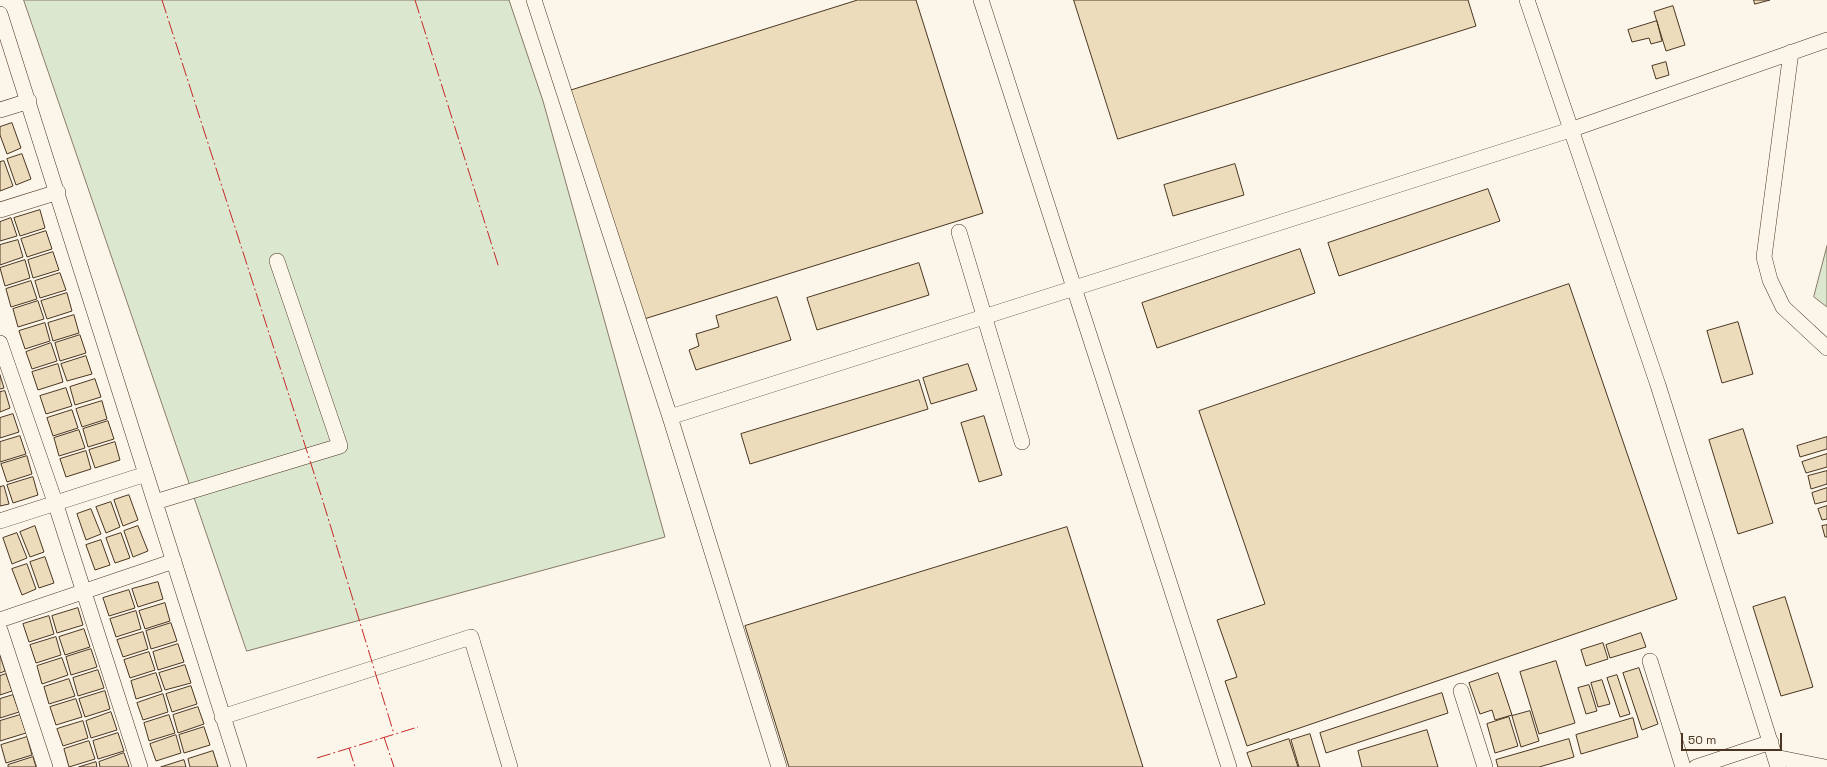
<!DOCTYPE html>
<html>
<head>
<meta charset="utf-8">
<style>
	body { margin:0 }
	#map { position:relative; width:1827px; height:767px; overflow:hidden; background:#fbf6e9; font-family:"Space Grotesk",sans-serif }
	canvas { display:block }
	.scale { position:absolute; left:1681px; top:733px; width:101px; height:18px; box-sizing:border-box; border:2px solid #4a3520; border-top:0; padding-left:5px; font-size:12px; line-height:14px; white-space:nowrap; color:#4a3520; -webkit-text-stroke:3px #fbf6e9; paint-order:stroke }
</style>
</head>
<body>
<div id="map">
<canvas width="1827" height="767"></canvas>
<div class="scale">50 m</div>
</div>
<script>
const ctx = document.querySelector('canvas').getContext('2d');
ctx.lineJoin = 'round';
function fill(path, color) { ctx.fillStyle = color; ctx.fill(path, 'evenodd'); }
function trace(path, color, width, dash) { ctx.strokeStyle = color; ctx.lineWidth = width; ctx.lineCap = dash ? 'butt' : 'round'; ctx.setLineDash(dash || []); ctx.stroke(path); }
const green = new Path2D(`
	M24 0H509L543 101 665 537 247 651Z
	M1827 246V307L1814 297Z`);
fill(green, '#dce7d0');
trace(green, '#887966', 1);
const building = new Path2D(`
	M858 0H916L983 213 641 320 569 91Z
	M1074 0H1468L1476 26 1118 139Z
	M1754 0H1770L1755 4Z
	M1673 6 1685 45 1666 51 1654 12Z
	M1657 21 1662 41 1651 44 1649 38 1632 42 1628 30Z
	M1666 62 1669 75 1656 79 1652 66Z
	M12 123 21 148 7 154 0 135V127Z
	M22 154 31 179 16 185 7 159Z
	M4 161 13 186 0 191V162Z
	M1235 164 1244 195 1173 216 1164 185Z
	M1488 189 1500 221 1339 276 1328 243Z
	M40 210 45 228 20 236 14 218Z
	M11 218 17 236 0 241V222Z
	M46 231 52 249 27 257 21 239Z
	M18 240 23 257 0 265V245Z
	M1300 249 1315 293 1157 348 1142 303Z
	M53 252 59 270 33 278 28 260Z
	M25 260 30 278 5 286 0 268Z
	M919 263 929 295 817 330 807 298Z
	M60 273 66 290 40 298 35 281Z
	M31 281 37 299 11 307 6 289Z
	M1569 284 1677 599 1247 746 1225 681 1237 677 1217 620 1265 604 1199 411Z
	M67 293 72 311 47 319 41 301Z
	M777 297 791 340 696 370 689 350 699 346 696 334 719 327 716 316Z
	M38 301 44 319 18 327 13 309Z
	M74 315 79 333 53 341 48 323Z
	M1738 322 1753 374 1722 383 1707 331Z
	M45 323 50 341 25 349 19 331Z
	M80 335 86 353 60 361 55 343Z
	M51 343 57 361 32 369 26 352Z
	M86 356 92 374 67 381 61 364Z
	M58 364 63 382 38 390 32 372Z
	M968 364 977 390 931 404 923 378Z
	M0 375 4 388 0 389Z
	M95 379 101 397 75 405 70 387Z
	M919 380 928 409 750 464 741 434Z
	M66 388 72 406 46 414 40 396Z
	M5 391 10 408 0 412V392Z
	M102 401 107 419 82 427 76 409Z
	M72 410 78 428 53 436 47 418Z
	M13 414 19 432 0 438V418Z
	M984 416 1002 475 979 482 961 423Z
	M108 421 114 439 88 447 83 429Z
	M1743 429 1773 523 1738 534 1709 440Z
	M79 430 85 448 59 456 54 438Z
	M20 436 26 454 0 462V442Z
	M1827 437V449L1800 457 1797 446Z
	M115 442 120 460 95 468 89 450Z
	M86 451 91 469 66 477 60 459Z
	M1827 454V467L1806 473 1802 462Z
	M27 456 32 474 7 482 1 464Z
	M1827 471V484L1811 489 1808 476Z
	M33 477 38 495 13 503 7 485Z
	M4 486 9 504 0 506V487Z
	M1827 488V501L1815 504 1812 493Z
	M129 495 138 520 123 526 114 500Z
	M111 502 120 527 106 533 96 507Z
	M1827 506V519L1822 520 1818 509Z
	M91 509 101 534 86 540 77 514Z
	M1827 525V537H1825L1822 526Z
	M35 526 44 552 30 557 20 532Z
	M138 526 148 551 133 557 124 531Z
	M1067 527 1143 767H789L745 626Z
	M17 533 27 558 12 564 3 538Z
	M121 533 130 558 115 563 106 538Z
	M101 540 110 565 95 570 86 545Z
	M45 557 54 583 39 588 30 562Z
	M27 564 36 589 22 595 12 569Z
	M158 582 163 599 138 607 132 589Z
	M129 590 135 608 109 616 103 598Z
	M1785 597 1813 687 1781 696 1753 607Z
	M165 603 170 621 145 629 139 611Z
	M78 608 83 625 57 633 52 616Z
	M136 611 141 629 116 637 110 619Z
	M49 616 54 634 29 642 23 624Z
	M171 623 177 641 151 649 146 631Z
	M84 629 90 647 65 655 59 637Z
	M143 632 148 649 123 657 117 640Z
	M1641 633 1646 647 1610 658 1606 645Z
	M56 637 61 655 36 663 30 645Z
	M1603 643 1608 659 1586 666 1581 650Z
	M178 644 184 662 158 670 153 652Z
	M91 649 97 667 71 675 66 657Z
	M149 652 155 670 130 678 124 660Z
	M0 655 5 671 0 673Z
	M62 658 68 675 42 684 37 666Z
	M1556 661 1575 723 1539 734 1520 672Z
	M185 665 191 683 165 690 159 673Z
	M1639 668 1658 724 1642 730 1623 673Z
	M98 670 104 688 78 696 73 678Z
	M156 673 162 691 136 699 131 681Z
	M1498 673 1512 715 1495 720 1492 710 1480 714 1469 683Z
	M6 674 12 691 0 695V676Z
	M1617 675 1630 714 1620 717 1607 678Z
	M69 679 75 696 49 704 44 687Z
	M1602 680 1610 704 1598 707 1591 683Z
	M1589 685 1597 711 1586 714 1578 688Z
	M191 686 197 704 172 712 166 694Z
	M105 691 110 709 85 717 79 699Z
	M1442 693 1448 713 1326 753 1320 733Z
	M163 694 168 712 143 720 137 703Z
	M13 695 19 712 0 718V699Z
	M76 699 82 717 56 725 50 707Z
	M198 707 204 724 178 733 173 715Z
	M1530 711 1539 741 1521 747 1512 716Z
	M111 712 117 730 91 738 86 721Z
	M20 715 26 733 0 741V721Z
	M169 715 175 733 149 741 144 723Z
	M1509 717 1518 746 1495 753 1487 724Z
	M1633 718 1638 737 1581 754 1576 735Z
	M83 721 88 738 63 746 57 729Z
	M204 727 210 745 184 753 179 735Z
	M1427 730 1438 767H1362L1358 751Z
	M118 733 124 751 98 759 93 741Z
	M1310 734 1320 767H1299L1291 740Z
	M176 735 181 753 156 761 150 744Z
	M27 737 32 755 6 763 1 745Z
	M1289 739 1298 767H1252L1247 753Z
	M1569 739 1574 757 1539 767H1498L1496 760Z
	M89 741 95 759 69 767 64 749Z
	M213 751 218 767H190L188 759Z
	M124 753 129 767H100L99 762Z
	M33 757 36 767H8V765Z
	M184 760 186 767H161Z
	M96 762 97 767H79Z`);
fill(building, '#ecdcbc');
trace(building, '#4a3520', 1);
const minor = new Path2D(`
	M534 0 670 417 779 767
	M981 0 1229 767
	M1527 0 1658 385 1778 767
	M0 14 239 767
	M1791 52 1764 257 1770 280 1783 307 1827 348
	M0 110 29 101
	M0 210 58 192
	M959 232 1022 442
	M0 343 55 502 140 767
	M670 417 1570 130 1827 40
	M155 502 340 446 277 261
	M0 521 146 474
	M0 620 174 561
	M0 630 45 767
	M1650 661 1683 767
	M1461 691 1485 767
	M222 717 471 637 510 767
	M1775 757 1825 767
	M1696 767 1771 742`);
trace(minor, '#4a3520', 16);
trace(minor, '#fbf6e9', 15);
trace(new Path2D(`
	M162 0 321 495 394 734
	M415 0 499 268
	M384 737 394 767
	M349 748 355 767
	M317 758 418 727`), '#c62828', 1, [14, 3, 2, 3]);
</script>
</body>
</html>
